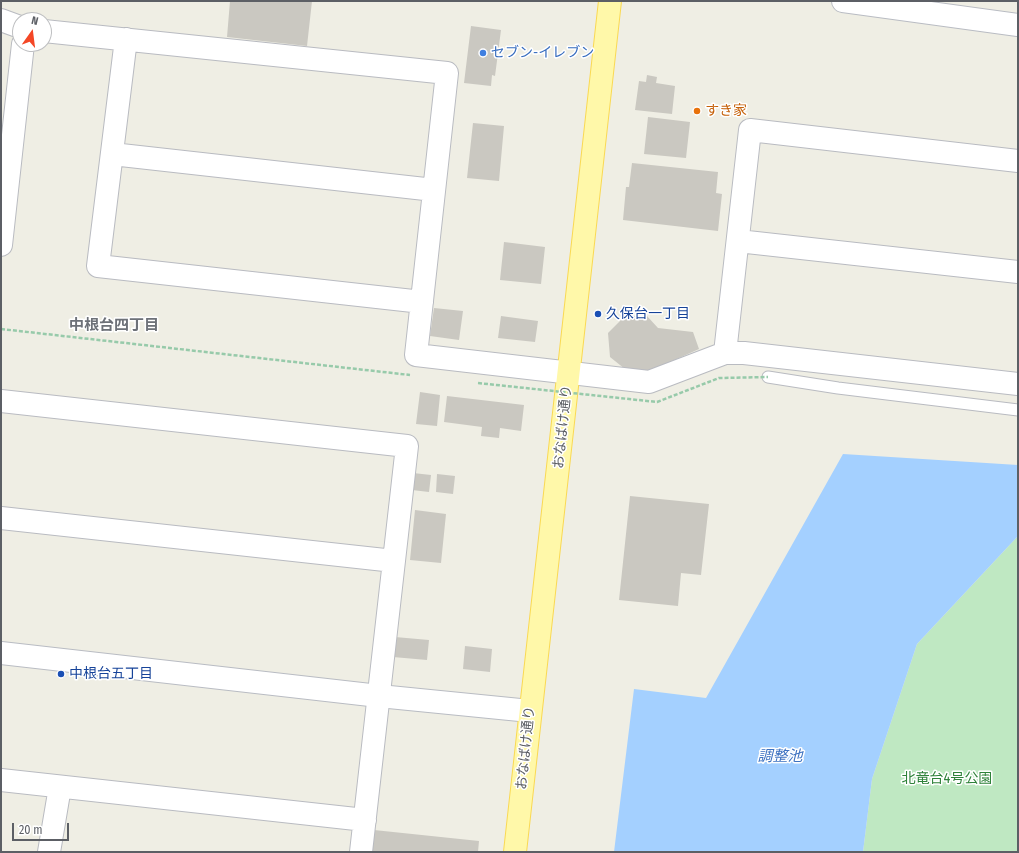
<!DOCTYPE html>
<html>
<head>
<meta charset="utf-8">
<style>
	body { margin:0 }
	#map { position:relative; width:1019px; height:853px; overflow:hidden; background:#efeee4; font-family:"Fira Sans Condensed",sans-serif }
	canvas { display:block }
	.frame { position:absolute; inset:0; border:2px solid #5c5f65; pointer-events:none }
	.north { position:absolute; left:12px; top:12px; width:40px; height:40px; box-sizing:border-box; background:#fff; border:1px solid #bebfc1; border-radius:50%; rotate:14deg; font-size:11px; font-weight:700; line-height:16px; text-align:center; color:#5c5f65 }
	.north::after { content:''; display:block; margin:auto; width:14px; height:18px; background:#f44726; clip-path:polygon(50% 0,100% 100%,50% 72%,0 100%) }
	.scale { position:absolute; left:12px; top:823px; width:57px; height:18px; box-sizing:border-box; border:2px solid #5c5f65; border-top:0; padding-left:5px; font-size:12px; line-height:14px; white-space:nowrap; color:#5c5f65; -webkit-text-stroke:3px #fff; paint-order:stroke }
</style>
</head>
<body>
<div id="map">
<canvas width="1019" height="853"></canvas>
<div class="frame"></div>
<div class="north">N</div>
<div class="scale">20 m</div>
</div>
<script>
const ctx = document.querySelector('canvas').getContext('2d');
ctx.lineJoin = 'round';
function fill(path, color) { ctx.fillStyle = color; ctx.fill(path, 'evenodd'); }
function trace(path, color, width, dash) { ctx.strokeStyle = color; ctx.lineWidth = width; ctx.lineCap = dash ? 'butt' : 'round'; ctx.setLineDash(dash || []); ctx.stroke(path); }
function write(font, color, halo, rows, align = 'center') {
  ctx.font = font + ' "Fira Sans Condensed","Noto Sans JP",sans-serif'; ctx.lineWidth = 3; ctx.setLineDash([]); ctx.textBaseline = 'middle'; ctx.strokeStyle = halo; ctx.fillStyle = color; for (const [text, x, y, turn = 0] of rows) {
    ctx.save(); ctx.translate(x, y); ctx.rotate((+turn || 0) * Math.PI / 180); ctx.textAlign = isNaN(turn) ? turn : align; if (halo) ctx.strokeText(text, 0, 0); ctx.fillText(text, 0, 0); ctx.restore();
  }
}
fill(new Path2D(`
	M1018 536V852H863L872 779 917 644Z`), '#bfe8c2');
fill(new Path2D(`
	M843 454 1018 465V536L917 644 872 779 863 852H614L634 689 706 698Z`), '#a4d0ff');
fill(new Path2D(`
	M230 1H312L307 46 227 37Z
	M471 26 501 30 495 76 492 75 491 86 464 83Z
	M647 75 657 77 656 83 675 86 672 114 635 110 639 81 646 82Z
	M648 117 690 122 686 158 644 154Z
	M473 123 504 126 499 181 467 178Z
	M632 163 718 172 716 193 722 194 718 231 623 220 626 187H629Z
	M504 242 545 247 541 284 500 280Z
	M434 308 463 311 459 340 430 336Z
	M501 316 538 321 535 342 498 338Z
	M625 316H647L658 328 693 332 699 349 650 371 625 369 610 357 608 333Z
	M420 392 440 395 437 426 416 424Z
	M447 396 524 405 521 431 500 428 499 438 481 436 482 427 444 422Z
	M413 473 431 475 429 492 412 490Z
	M437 474 455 476 453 494 436 492Z
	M630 496 709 504 701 575 681 573 678 606 619 600Z
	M415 510 446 514 441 563 410 560Z
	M395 637 429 640 427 660 393 657Z
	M465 646 492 649 490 672 463 669Z
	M374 830 479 841 478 852H372Z`), '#cac8c1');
const lane = new Path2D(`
	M768 377 838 388 1018 410`);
const street = new Path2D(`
	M1 20 20 27
	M44 31 447 73 416 355 649 382 725 353H744L1018 384
	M126 39 98 266 422 302
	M112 154 434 190
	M738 241 1018 272
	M1 245 23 44
	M725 353 750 130 1018 161
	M1 401 407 446 361 852
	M1 518 394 561
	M1 780 365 820
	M49 852 60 787`);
const secondary = new Path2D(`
	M843 1 1018 25
	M1 653 379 696 530 711`);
const primary = new Path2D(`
	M515 852 610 1`);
trace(lane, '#b9bbc1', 13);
trace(street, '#b9bbc1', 24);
trace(secondary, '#b9bcc3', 24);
trace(primary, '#fad952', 24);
trace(new Path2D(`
	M1 329 410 375`), '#97caaa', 2.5, [4, 2]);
trace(lane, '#fff', 11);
trace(street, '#fff', 22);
trace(secondary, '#fff', 22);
trace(primary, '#fff8a9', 22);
trace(new Path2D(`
	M478 383 657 402 719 378 768 377`), '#97caaa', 2.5, [4, 2]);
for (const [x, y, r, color] of [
	[483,53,4,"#3f7fe0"],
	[697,111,4,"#e8710a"],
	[598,314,4,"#1a4fb4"],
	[61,674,4,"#1a4fb4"]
]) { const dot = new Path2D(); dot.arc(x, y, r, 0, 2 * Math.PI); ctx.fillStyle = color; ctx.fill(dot); trace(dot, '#fff', 1.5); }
write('14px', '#366cbe', '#fff', [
	["セブン-イレブン",491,53]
], 'left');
write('14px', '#c56008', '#fff', [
	["すき家",705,111]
], 'left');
write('14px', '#164399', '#fff', [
	["久保台一丁目",606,314],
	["中根台五丁目",69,674]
], 'left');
write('14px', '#5c5f65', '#fff', [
	["おなばけ通り",563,427,-84],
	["おなばけ通り",526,748,-84]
]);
write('14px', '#2f823a', '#fff', [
	["北竜台4号公園",947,779]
]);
write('bold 15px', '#6d7178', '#fff', [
	["中根台四丁目",114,326]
]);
write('italic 15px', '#3d72c1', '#fff', [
	["調整池",780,757]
]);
</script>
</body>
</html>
